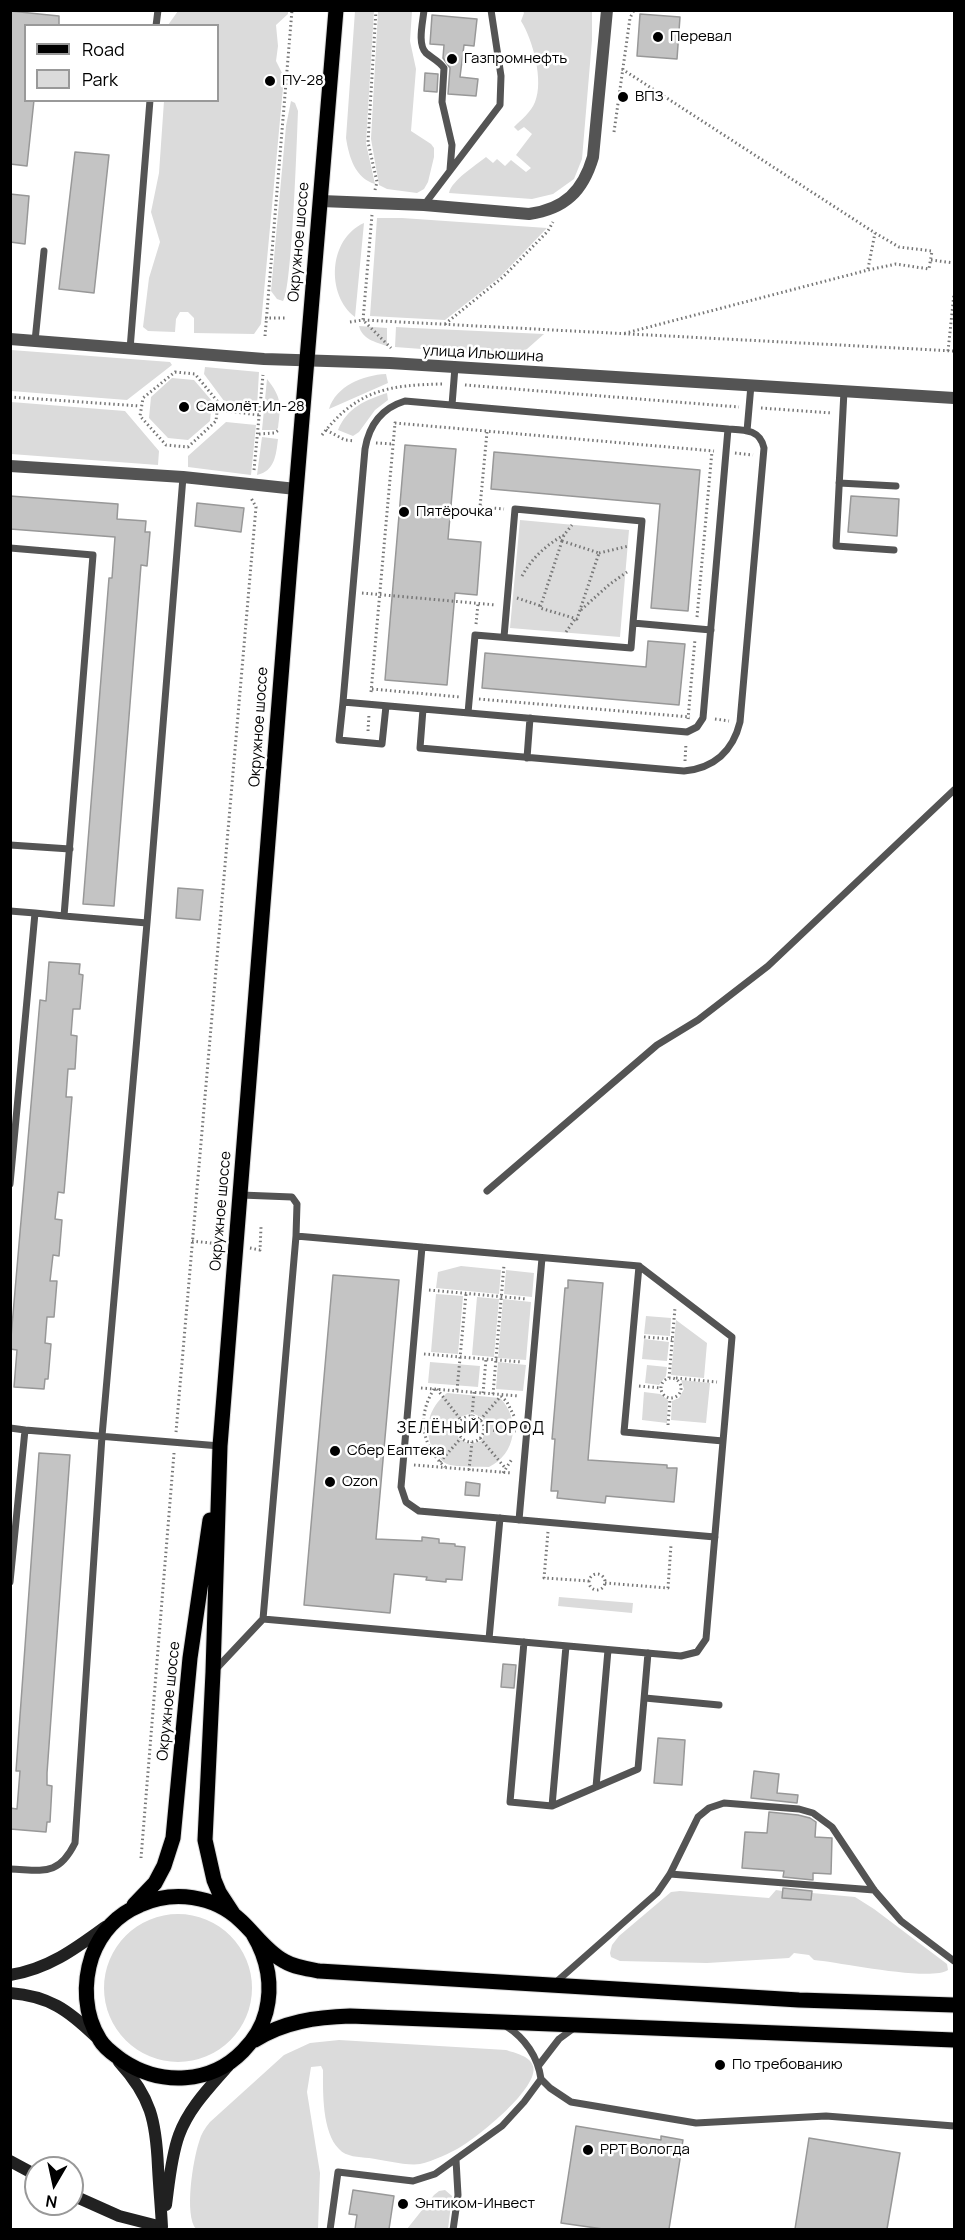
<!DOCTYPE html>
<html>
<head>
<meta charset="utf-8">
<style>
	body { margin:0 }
	#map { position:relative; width:965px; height:2240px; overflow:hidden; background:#fff; font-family:Manrope,sans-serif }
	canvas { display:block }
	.frame { position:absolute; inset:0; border:12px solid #000; pointer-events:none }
	.legend { position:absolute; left:24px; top:24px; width:195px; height:78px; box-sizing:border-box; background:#fff; border:2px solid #999; margin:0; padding:8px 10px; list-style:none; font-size:18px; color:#000 }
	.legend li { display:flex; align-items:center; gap:12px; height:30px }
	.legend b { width:30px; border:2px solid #999 }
	.north { position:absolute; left:24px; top:2156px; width:60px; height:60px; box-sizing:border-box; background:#fff; border:2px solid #999; border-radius:50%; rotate:189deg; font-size:16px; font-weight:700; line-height:24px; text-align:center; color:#000 }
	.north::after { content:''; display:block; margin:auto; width:21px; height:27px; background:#000; clip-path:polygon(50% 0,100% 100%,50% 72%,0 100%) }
</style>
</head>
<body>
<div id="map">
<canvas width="965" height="2240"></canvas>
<div class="frame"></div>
<ul class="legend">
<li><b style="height:8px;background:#000"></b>Road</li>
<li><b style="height:16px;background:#dbdbdb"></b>Park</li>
</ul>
<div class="north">N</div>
</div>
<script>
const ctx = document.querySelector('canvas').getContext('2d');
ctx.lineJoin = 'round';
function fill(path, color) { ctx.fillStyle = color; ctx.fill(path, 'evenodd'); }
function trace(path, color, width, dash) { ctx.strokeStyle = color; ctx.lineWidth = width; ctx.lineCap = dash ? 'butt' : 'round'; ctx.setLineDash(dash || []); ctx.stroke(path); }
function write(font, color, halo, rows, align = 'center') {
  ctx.font = font + ' Manrope,sans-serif'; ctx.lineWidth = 5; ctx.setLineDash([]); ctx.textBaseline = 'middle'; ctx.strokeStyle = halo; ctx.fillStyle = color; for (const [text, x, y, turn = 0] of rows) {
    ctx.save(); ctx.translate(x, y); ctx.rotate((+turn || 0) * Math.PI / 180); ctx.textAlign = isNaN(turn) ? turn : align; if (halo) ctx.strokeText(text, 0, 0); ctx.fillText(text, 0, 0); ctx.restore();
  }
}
fill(new Path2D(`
	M178 11H288V14L276 25 278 46 276 61 284 77 261 324 254 334 194 333V318L188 312H180L176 319 175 332 148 331 143 327 149 278 160 242 151 212 159 173 164 101 218 100V26L168 25Z
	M355 11H374L366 143 375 184C355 178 349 157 346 138Z
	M378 11H412L410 41 416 69 411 131 431 144 434 148V157L428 182 424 189 417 193 387 189 379 185 371 139Z
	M523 11H592V40L582 159 574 179 553 194 532 199 449 193C452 180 475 166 486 157L493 163 497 159 505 166 511 160 526 172 531 168 516 155 532 134 524 127 518 131 514 127C521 120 531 112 535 102 544 81 533 40 521 21L524 13Z
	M291 101 295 103 298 111C297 136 292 291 283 301L277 299 271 291 286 126Z
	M377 218H402L547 228 500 277 445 320 370 316Z
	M364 223 355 317C326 295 328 239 364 223Z
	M359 326 387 328V346C375 342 362 339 359 326Z
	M396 327 413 328 544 334 527 349 515 356 395 347Z
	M11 350 170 362 172 365 127 400 11 391Z
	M205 367 259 372 257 407 227 405 204 374Z
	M386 374 388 383 329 409C336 386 363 375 386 374Z
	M172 378 194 380 212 401 210 421 188 440 168 438 149 418 151 397Z
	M267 379C282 398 281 405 278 428L276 430H262Z
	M387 393 388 400 375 410 359 432 353 436 338 430C347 408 365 400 387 393Z
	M11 402 125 411 159 451 158 465 11 454Z
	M226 422 256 425 251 475 188 467V456Z
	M262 437 278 439C276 455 275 471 257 475Z
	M520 520 629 530 620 637 510 628Z
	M461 1266 501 1270 499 1294 436 1288 438 1272Z
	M506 1270 534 1273 532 1297 504 1294Z
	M436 1294 463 1296 458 1354 431 1352Z
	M477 1297 499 1299 494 1357 472 1355Z
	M503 1299 531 1302 526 1360 498 1358Z
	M646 1316 671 1318 670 1336 644 1334Z
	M676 1320 707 1343 704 1378 671 1375Z
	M644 1339 669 1342 667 1361 642 1359Z
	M430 1362 480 1366 478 1387 428 1383Z
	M498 1362 526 1365 523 1391 496 1389Z
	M647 1365 667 1367 666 1376 659 1385 645 1383Z
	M681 1380 710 1383 706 1423 671 1420 672 1401 679 1398 684 1389Z
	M644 1392 660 1394 668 1400 667 1423 642 1420Z
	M447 1393 500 1398C521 1419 516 1454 489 1467 476 1466 459 1468 447 1464 442 1462 437 1455 434 1451 422 1430 429 1407 447 1393ZM472 1413 483 1418 487 1430 481 1441 470 1444 459 1439 455 1428 460 1417Z
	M559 1597 633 1603 632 1613 558 1606Z
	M776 1890 782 1891V1898L811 1900 812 1893 855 1897 874 1909 947 1964 948 1970C930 1982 839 1962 814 1960L809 1955 794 1953 789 1958 707 1963 620 1961 611 1957 610 1953 612 1945 619 1936 671 1892 680 1891 769 1898Z
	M104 1988a74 74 0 1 1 148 0a74 74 0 1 1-148 0Z
	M339 2040 506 2050C515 2053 530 2056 533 2066 540 2087 479 2136 462 2146 451 2153 433 2161 420 2164 407 2166 383 2160 369 2158 359 2157 346 2157 339 2149 322 2132 323 2092 323 2070L321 2066 311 2067 307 2092 320 2173 318 2229H196C184 2215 193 2160 199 2142 201 2134 205 2128 210 2122L284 2055 310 2043Z
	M445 2190 452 2196 448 2229H407L434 2195 439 2191Z`), '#dbdbdb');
const building = new Path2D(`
	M10 11 59 16V26H26V100H34L27 166 10 164Z
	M640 14 680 17 677 59 637 56Z
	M432 15 477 19 474 46 464 45 460 77 478 79 476 96 448 94 450 68 443 58 444 45 430 44Z
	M425 73 438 74 437 92 424 91Z
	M75 152 109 155 94 293 59 289Z
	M10 194 29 196 25 244 10 242Z
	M405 445 456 449 448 539 481 542 477 595 455 593 447 685 385 680Z
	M494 452 700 470 688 611 651 608 660 504 491 489Z
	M10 496 118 504 117 519 146 521 145 532H150L147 566 141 565 114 906 83 904 109 578H112L115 537 10 529Z
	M851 496 899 499 897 536 848 532Z
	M197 503 244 508 241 532 195 526Z
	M648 641 685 644 679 705 482 688 485 653 646 667Z
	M178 888 203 890 200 920 176 918Z
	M49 962 80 964 79 974 83 975 80 1009H73L71 1035 77 1036 75 1069H68L66 1097H72L64 1193 58 1192 55 1219 62 1220 59 1256 53 1255 50 1281H57L54 1317H47L45 1343 51 1344 48 1379H45L44 1389 14 1387 17 1350 10 1349 40 1000 46 1001Z
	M333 1275 399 1280 376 1539 422 1541V1537L439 1539V1543L455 1544V1546L465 1547 462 1580 446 1579V1582L426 1580 427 1577 394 1574 390 1613 304 1605Z
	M568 1280 603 1283 588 1460 667 1465V1468H677L674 1502 606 1496 605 1503 557 1498 558 1491H551L555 1439H552L565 1288H568Z
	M39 1453 70 1455 47 1773V1785L52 1786 50 1822H47L46 1832 10 1829V1808L17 1809 20 1771H16Z
	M466 1482 480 1484 479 1496 465 1495Z
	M503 1664 516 1665 514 1688 501 1687Z
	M658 1738 685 1740 682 1785 654 1783Z
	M754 1771 779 1774 777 1793 798 1795 797 1803 751 1798Z
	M769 1812 798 1815 810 1818 816 1822 815 1837 832 1838 831 1874 813 1873V1880L783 1877 784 1871 742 1868 745 1832 767 1833Z
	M783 1888 812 1891 811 1900 782 1898Z
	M576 2126 661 2140V2136L683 2140 669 2229H603L561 2223Z
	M809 2138 900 2153 887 2229H795Z
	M353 2190 394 2196 389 2229H355L357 2215 349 2214Z`);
fill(building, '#c4c4c4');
trace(building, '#989898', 1.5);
const primary = new Path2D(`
	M134 1905 155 1883 164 1866 173 1838 190 1658 210 1520
	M234 1915 219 1892 214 1880 205 1840 213 1672 220 1446 290 564 336 10
	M253 1934C268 1959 273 1984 266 2012 262 2028 254 2040 243 2051 211 2084 161 2086 123 2061 115 2055 105 2049 100 2040 84 2015 83 1983 92 1956 101 1932 116 1915 140 1905 173 1890 214 1895 241 1921 255 1934 267 1952 284 1961 294 1967 307 1969 319 1971L799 2000 954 2005
	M255 2040C283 2022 316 2017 350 2016L954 2040`);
trace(primary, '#dbdbdb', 17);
trace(new Path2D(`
	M622 69 875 233 899 247 932 251 929 269 896 264 868 270 622 334
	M614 132 630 18 634 10
	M375 190 377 182 368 142 376 10
	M372 215 363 320 391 348
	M931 260 954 263
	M868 269 875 233
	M265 318H287
	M350 322 363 320 954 351
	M445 324 503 277 548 231 553 222
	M265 336 292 10
	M948 351 954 294
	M175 372 195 374 218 402 216 421 188 447 166 445 140 416 143 398Z
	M465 385 739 407
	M10 397 140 406
	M761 408 832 413
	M217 410 260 415
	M326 430 345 440 355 441
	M487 432 480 507 504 509
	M259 434 274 433 279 430
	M322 435C357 390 388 385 443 384
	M376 443 393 444
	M735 453 753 455
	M254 470 263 375
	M562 541 599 553 577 619 540 608Z
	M562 541 564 535 572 525
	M599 553 629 546
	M522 576C532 558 546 545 564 535
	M362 593 496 605
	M517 598 541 606
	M581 610 610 584 627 572
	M697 617 712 451
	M476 624 478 604
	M566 632 575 619
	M372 689 460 697
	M371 692 395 423 714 451
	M479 699 690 717
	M688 719 695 639
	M715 719 729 721
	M368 731 369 714
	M685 761 686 743
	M192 1241 220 1244
	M250 1248 260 1250 261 1227
	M429 1290 527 1299
	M644 1337 672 1339
	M424 1354 522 1362
	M661 1388a10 10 0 1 1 20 0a10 10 0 1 1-20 0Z
	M669 1378 675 1308
	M676 1378 717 1382
	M639 1386 661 1388
	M421 1388 519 1396
	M434 1389C417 1416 421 1445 445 1467
	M437 1389 461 1420
	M457 1390 466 1294
	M483 1393 486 1359
	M493 1394 504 1265
	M501 1396 507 1402 515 1418
	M458 1429a13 13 0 1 1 26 0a13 13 0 1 1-26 0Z
	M472 1416 474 1392
	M480 1420 501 1396
	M668 1425 670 1399
	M424 1428 458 1429
	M484 1430 516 1431
	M176 1432 256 507 251 498
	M480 1438 506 1469
	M440 1462 461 1438
	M414 1465 512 1473
	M469 1470 472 1442
	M503 1473 512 1459
	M548 1532 544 1578 589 1581
	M589 1582a8 8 0 1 1 16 0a8 8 0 1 1-16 0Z
	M605 1583 668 1588 671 1545
	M141 1858 174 1453`), '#767676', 3, [1.5, 3]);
trace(new Path2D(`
	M424 10C423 22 417 44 426 53 432 58 439 61 444 68L442 102 452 145 450 170
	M156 26 158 10
	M424 205 500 105 501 76 491 10
	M35 341 44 251
	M130 349 150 100
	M844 391 836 546 894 550
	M452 405 455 367
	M747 431 751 385
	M839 483 896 486
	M10 548 93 555 64 916 147 923 102 1436 75 1843C58 1877 43 1870 10 1869
	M504 637 515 509 642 521 633 623 711 630
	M343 702 339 740 382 744 386 706
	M423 709 420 748 684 771C714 768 733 751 740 722L764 448C760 429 744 430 728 429L405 401C382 408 369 425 365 449L343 702C457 712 572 722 687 732L697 727 703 718 728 429
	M468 713 475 635 631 648 633 623
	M527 758 530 718
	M10 845 70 849
	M10 911 35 913
	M147 923 183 477
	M10 1184 35 913 64 916
	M487 1191 657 1045 698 1020 768 966 954 790
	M422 1247 401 1487 406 1502 419 1511 715 1537
	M639 1266 624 1432 723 1441
	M10 1428 25 1430
	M519 1520 542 1258
	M10 1582 25 1430 220 1446
	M263 1619 681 1656 697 1652 706 1639 732 1337 639 1266 296 1236
	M489 1639 500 1518
	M524 1642 510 1802 552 1806 638 1769 648 1653
	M215 1670 263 1619 296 1236 297 1204 292 1197 241 1195
	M645 1698 719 1705
	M596 1787 608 1650
	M552 1806 566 1646
	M670 1874 874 1890
	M555 1983 657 1893 670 1874 698 1817 709 1808 724 1803 799 1809 813 1813 832 1827 874 1890 901 1921 954 1961
	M506 2026C525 2038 538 2057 541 2079L550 2088 571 2102 696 2123 826 2116 954 2126
	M539 2065 559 2039 574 2028
	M330 2230 338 2172 413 2181 435 2174 502 2126 524 2102 541 2079
	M453 2230 458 2195 456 2160`), '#545454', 7);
trace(new Path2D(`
	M321 201 424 205 529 214C565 209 583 191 593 157L607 10
	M10 339 264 359 390 363 954 398
	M10 466 183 477 296 489`), '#545454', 12);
trace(new Path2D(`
	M10 1975C48 1969 75 1949 105 1927
	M10 1993C49 1996 68 2010 95 2036
	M119 2062C151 2097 156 2121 158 2167 159 2187 161 2207 162 2227
	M10 2161 36 2175
	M72 2195 119 2216 162 2227
	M166 2205C169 2183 171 2157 179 2135 189 2108 209 2088 228 2066`), '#212121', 12);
trace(primary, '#000', 15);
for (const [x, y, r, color] of [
	[658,37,6,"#000"],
	[452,59,6,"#000"],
	[270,81,6,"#000"],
	[623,97,6,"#000"],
	[184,407,6,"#000"],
	[404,512,6,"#000"],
	[335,1451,6,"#000"],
	[330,1482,6,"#000"],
	[720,2065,6,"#000"],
	[588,2150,6,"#000"],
	[403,2204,6,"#000"]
]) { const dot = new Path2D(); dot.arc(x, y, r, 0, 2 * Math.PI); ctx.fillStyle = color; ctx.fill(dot); trace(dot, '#fff', 2); }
write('15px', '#000', '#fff', [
	["Перевал",670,37],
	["Газпромнефть",464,59],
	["ПУ-28",282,81],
	["ВПЗ",635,97],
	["Самолёт Ил-28",196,407],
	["Пятёрочка",416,512],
	["Сбер Еаптека",347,1451],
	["Ozon",342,1482],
	["По требованию",732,2065],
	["РРТ Вологда",600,2150],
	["Энтиком-Инвест",415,2204]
], 'left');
write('15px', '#000', '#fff', [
	["Окружное шоссе",299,242,-85],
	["улица Ильюшина",483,354,3],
	["Окружное шоссе",259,727,-86],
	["Окружное шоссе",221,1211,-85],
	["Окружное шоссе",169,1701,-84]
]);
ctx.letterSpacing = '1.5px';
write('16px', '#000', '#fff', [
	["ЗЕЛЁНЫЙ ГОРОД",471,1429]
]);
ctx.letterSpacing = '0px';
</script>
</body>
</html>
